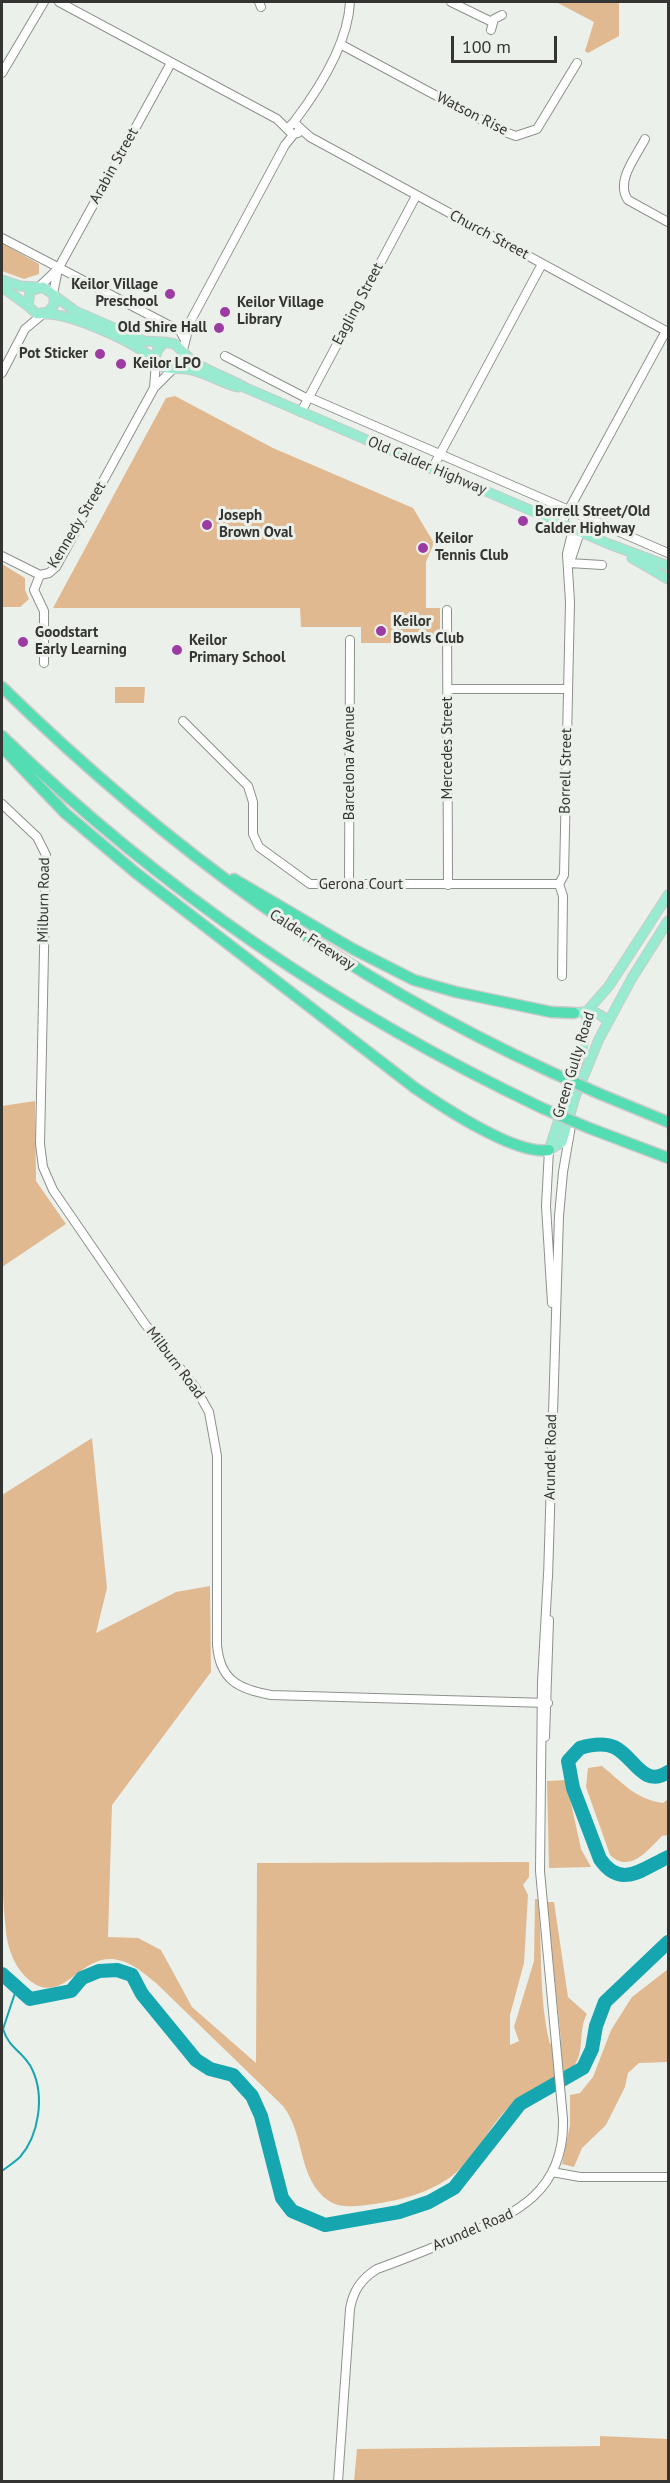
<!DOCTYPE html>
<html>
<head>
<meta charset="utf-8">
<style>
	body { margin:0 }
	#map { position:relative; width:670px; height:2483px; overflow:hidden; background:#ecf0ea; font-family:"PT Sans",sans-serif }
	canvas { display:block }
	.frame { position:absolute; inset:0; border:3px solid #343533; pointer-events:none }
	.scale { position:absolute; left:451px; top:36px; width:106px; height:27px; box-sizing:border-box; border:3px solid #343533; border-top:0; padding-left:8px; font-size:18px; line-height:21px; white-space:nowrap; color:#343533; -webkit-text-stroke:4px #ecf0ea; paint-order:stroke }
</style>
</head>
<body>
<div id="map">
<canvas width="670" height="2483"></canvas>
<div class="frame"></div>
<div class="scale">100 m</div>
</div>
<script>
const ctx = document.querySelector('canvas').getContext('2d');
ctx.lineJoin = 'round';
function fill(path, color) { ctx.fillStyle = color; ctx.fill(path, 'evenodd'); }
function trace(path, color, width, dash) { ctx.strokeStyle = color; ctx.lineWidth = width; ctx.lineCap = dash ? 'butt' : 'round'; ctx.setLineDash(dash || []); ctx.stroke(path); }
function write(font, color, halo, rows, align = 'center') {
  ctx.font = font + ' "PT Sans",sans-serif'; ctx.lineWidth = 6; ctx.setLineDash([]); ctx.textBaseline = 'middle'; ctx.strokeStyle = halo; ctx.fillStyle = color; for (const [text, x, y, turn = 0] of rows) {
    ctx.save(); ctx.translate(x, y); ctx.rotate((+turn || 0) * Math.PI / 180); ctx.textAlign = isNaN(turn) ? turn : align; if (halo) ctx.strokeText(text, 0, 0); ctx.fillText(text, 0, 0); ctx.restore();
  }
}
fill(new Path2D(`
	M556 2H619V36L588 53 585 51 594 22Z
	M2 243 39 264V274L24 279 2 271Z
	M175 396 273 448 413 508 434 543 426 562V608H440V643H361V627H301L300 608H53L166 398Z
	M2 564 25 578V590L29 599 20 607H2Z
	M115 687H145L144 703H115Z
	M35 1101 36 1181 66 1224 2 1267V1106Z
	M92 1438 107 1588 96 1633 176 1592 210 1586 211 1672 112 1805 108 1937 138 1938 161 1950 192 2007 256 2063 257 1863 529 1862V1877L523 1885 528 1895 524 1963 510 2015V2045L519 2041 514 2027 534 1961 535 1899H538C543 1946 538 1997 550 2044L561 2040 547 1905 548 1902H554L568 1997 587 2014C578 2029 585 2051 574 2066 560 2084 530 2088 512 2104 495 2120 484 2140 470 2158 447 2188 409 2199 374 2204 360 2206 341 2209 329 2201 297 2179 306 2136 283 2106L156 1983C146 1975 135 1965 122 1961 81 1947 65 2009 29 1980 15 1968 8 1950 6 1932 0 1877 2 1819 2 1764 2 1674 2 1584 2 1495Z
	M602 1766C623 1783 635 1799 663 1803L668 1799V1835L662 1836C648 1850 630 1874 610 1855L586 1787 588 1768Z
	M566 1780 581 1849 591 1867 549 1868 547 1781Z
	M668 1969V2062L639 2063 628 2073 625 2087 606 2125 582 2148 574 2167 562 2164 570 2125V2095L580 2093 593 2077 611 2030 632 1997Z
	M600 2436 668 2439V2481H354L357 2449 600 2446Z`), '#e1b990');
trace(new Path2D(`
	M2 2171C7 2167 15 2162 20 2157 39 2135 45 2096 32 2069 24 2052 9 2049 3 2029L16 1990`), '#15a6b0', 2);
trace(new Path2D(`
	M668 1772C643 1789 634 1756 614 1747 604 1743 590 1745 580 1748L568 1761 573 1788 600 1859C621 1890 644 1868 668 1857
	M2 1974 30 1999 71 1991 82 1978 99 1971 117 1970 132 1975 142 1994 196 2060 210 2069 233 2075 252 2096 261 2116 282 2198 292 2211 325 2225 399 2212 429 2202 454 2188 520 2104 583 2068 592 2049 596 2026 605 2002 668 1942`), '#15a6b0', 14);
const minor = new Path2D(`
	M59 2 277 119 292 134 298 133 300 128 294 122 288 128
	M259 2 261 7
	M451 2 492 22
	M491 30 494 19 502 15
	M340 44 502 131 516 136 537 129 577 63
	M2 73 44 2
	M294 122C319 89 348 44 350 2
	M300 128 310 137 668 332
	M645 139C636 157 615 181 628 200L668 222
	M2 238 180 331 184 338
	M40 286 58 269
	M53 294 58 269 171 63
	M183 350 190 322 285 145 294 134
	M225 356 308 399
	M2 373 25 329 43 314
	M155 387 173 369
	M308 397 668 553
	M301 412 416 196
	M432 469 542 264
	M561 524 666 331
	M2 556 40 575
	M570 562 580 532
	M569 563 602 565
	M447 610 448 885
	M44 663V611L34 590 40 575 49 573 56 567 154 388 156 362
	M448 689H568
	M183 721 248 786 253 802V834L259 847 310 884H559
	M2 804 37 837 46 855 40 1144 43 1167 53 1190 145 1324 195 1387 209 1412 217 1456V1645C220 1680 238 1689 271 1695L548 1703
	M559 884 564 875 570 602 567 554 573 529
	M559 884 563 896 562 976
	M349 885 350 640
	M549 1150 546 1206 552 1303
	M548 1578 559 1216 563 1172 571 1126
	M545 1737 549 1620
	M552 2172 580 2177H668
	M338 2482 350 2309C353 2291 361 2279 377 2269 405 2259 432 2248 459 2237 517 2214 565 2191 563 2119L540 1871 542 1682 548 1574`);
const major = new Path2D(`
	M2 280 20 286 37 287
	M2 287 28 306
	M54 295V305L48 312 37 314 28 306 30 291 43 287 75 311 144 341 164 342
	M45 314C70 313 138 343 155 361
	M183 352C199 370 226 376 246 388L609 544 668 566
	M175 369 182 361 183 352 175 344 164 342 157 351 155 361C166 372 173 367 187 369 204 371 220 383 238 387
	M632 558 668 579
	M574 1013C588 1010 598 1010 608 1022
	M549 1150 582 1049 588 1010 609 986 668 895
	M549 1150 562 1142 575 1097 599 1039 632 978 668 921`);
const highway = new Path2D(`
	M2 687C168 849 341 976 553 1073
	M2 736C163 892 339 1011 542 1108
	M2 747 65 813 136 873 415 1088C443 1107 516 1156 549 1150
	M234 879 353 949 414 980 456 992 551 1012 574 1013
	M600 1094 668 1122
	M589 1128 668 1158`);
trace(minor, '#8d918c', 10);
trace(major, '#cacaca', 11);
trace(highway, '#cacaca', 13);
trace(minor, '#fff', 8);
trace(major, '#98ebd1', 9);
trace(highway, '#54ddb2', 10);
const highwayBridge = new Path2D(`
	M553 1073 600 1094
	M542 1108 589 1128`);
trace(highwayBridge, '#cacaca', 13, []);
trace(highwayBridge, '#54ddb2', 10);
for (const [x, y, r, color] of [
	[170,294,6,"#9c3ca3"],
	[225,312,6,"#9c3ca3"],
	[219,328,6,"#9c3ca3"],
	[100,354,6,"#9c3ca3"],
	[121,364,6,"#9c3ca3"],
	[523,521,6,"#9c3ca3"],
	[207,525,6,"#9c3ca3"],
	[423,548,6,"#9c3ca3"],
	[381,631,6,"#9c3ca3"],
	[23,642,6,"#9c3ca3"],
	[177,650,6,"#9c3ca3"]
]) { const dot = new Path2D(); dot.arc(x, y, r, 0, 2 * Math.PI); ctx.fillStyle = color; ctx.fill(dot); trace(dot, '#ecf0ea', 2); }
write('15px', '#343533', '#ecf0ea', [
	["Watson Rise",472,114,27],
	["Arabin Street",114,166,-61],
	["Church Street",489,235,28],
	["Eagling Street",358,304,-62],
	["Old Calder Highway",427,466,23],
	["Kennedy Street",77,525,-59],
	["Mercedes Street",448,748,-90],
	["Barcelona Avenue",350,763,-90],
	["Borrell Street",566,771,-89],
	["Gerona Court",361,885],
	["Milburn Road",44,900,-89],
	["Calder Freeway",312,940,33],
	["Green Gully Road",574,1065,-73],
	["Milburn Road",175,1363,53],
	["Arundel Road",551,1457,-89],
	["Arundel Road",473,2230,-23]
]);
write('bold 15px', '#343533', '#ecf0ea', [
	["Keilor Village",158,285,"right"],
	["Preschool",158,302,"right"],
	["Keilor Village",237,303],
	["Library",237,320],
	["Old Shire Hall",207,328,"right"],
	["Pot Sticker",88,354,"right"],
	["Keilor LPO",133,364],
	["Borrell Street/Old",535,512],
	["Calder Highway",535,529],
	["Joseph",219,516],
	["Brown Oval",219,533],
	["Keilor",435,539],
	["Tennis Club",435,556],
	["Keilor",393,622],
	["Bowls Club",393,639],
	["Goodstart",35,633],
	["Early Learning",35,650],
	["Keilor",189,641],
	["Primary School",189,658]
], 'left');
</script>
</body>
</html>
